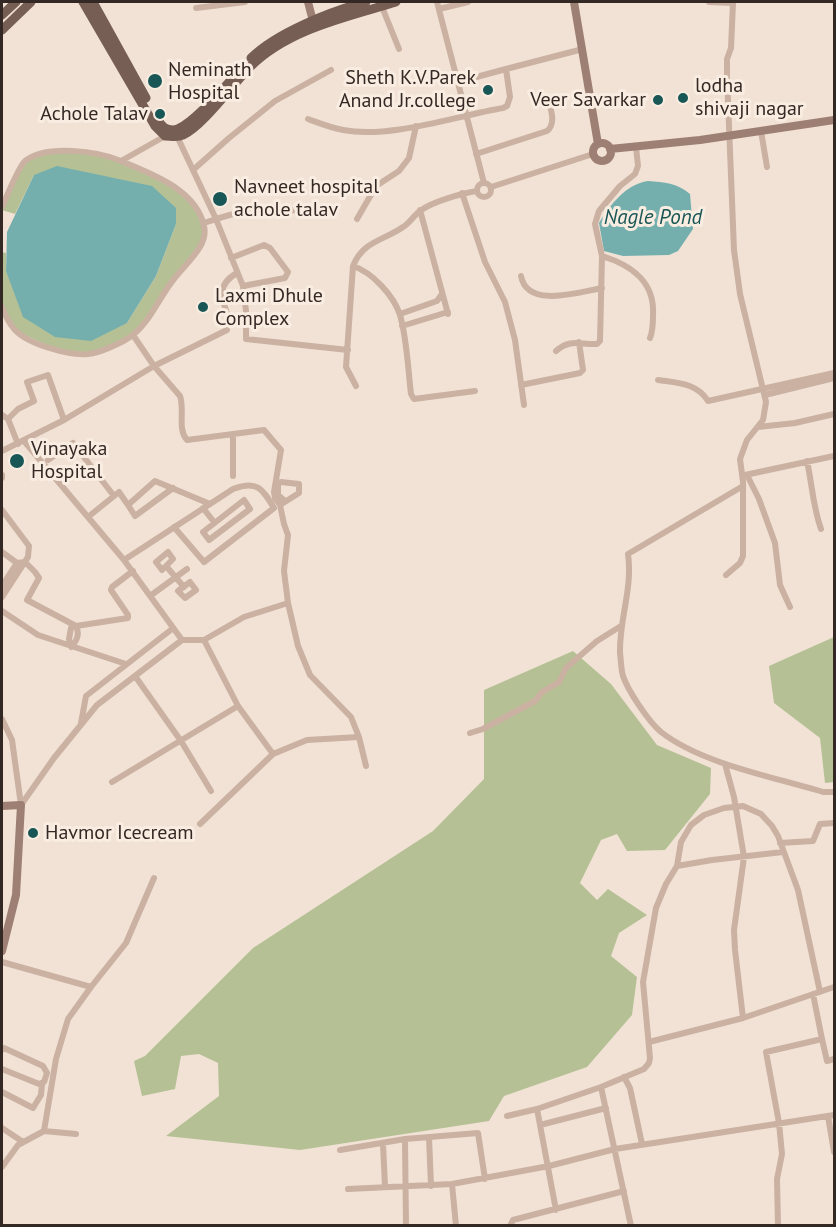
<!DOCTYPE html>
<html>
<head>
<meta charset="utf-8">
<style>
	body { margin:0 }
	#map { position:relative; width:836px; height:1227px; overflow:hidden; background:#f1e2d5; font-family:"PT Sans",sans-serif }
	canvas { display:block }
	.frame { position:absolute; inset:0; border:3px solid #342824; pointer-events:none }
</style>
</head>
<body>
<div id="map">
<canvas width="836" height="1227"></canvas>
<div class="frame"></div>
</div>
<script>
const ctx = document.querySelector('canvas').getContext('2d');
ctx.lineJoin = 'round';
function fill(path, color) { ctx.fillStyle = color; ctx.fill(path, 'evenodd'); }
function trace(path, color, width, dash) { ctx.strokeStyle = color; ctx.lineWidth = width; ctx.lineCap = dash ? 'butt' : 'round'; ctx.setLineDash(dash || []); ctx.stroke(path); }
function write(font, color, halo, rows, align = 'center') {
  ctx.font = font + ' "PT Sans",sans-serif'; ctx.lineWidth = 6; ctx.setLineDash([]); ctx.textBaseline = 'middle'; ctx.strokeStyle = halo; ctx.fillStyle = color; for (const [text, x, y, turn = 0] of rows) {
    ctx.save(); ctx.translate(x, y); ctx.rotate((+turn || 0) * Math.PI / 180); ctx.textAlign = isNaN(turn) ? turn : align; if (halo) ctx.strokeText(text, 0, 0); ctx.fillText(text, 0, 0); ctx.restore();
  }
}
fill(new Path2D(`
	M59 150 114 159 177 189 196 208 206 235 133 335 88 354 56 349 16 331 2 307V252L6 253V271L127 323 156 276 176 224 34 175 15 214 2 210 24 162Z
	M834 637V782L825 783 820 738 774 703 769 666Z
	M573 651 611 684 657 745 711 768 710 794 665 850 627 851 617 834 601 840 580 883 597 900 608 889 647 915 619 933 611 956 637 977 632 1015 587 1067 504 1096 489 1121 300 1150 166 1136 219 1096 218 1063 199 1054 181 1056 175 1089 142 1096 134 1061 145 1056 253 948 433 831 484 779V690Z`), '#b5c195');
fill(new Path2D(`
	M57 166 152 186 176 208V224L156 276 127 323 91 341 55 337 23 317 6 271 7 232 34 175Z
	M648 181C664 182 677 183 690 194L693 229 678 251 669 255 623 256 604 251 599 223C610 205 626 184 648 181Z`), '#74afae');
trace(new Path2D(`
	M380 2 399 49
	M437 2 484 183
	M709 2 733 3 731 48 727 59V76L734 250 740 294 766 402 763 420 747 440 740 459 743 482V556L740 563 726 575
	M196 8 245 2
	M439 9 468 2
	M458 82 506 69
	M308 119C319 123 331 128 343 130 390 139 456 116 503 108L507 106 510 97 506 69 583 49
	M761 131 767 167
	M176 134 216 219 243 286 246 311V339L348 350
	M636 147 638 166 635 174 620 186 599 211 595 224 602 256C631 265 655 281 653 315 653 323 653 331 650 338
	M476 154 547 131C557 123 550 108 548 97
	M193 170 229 138 275 101 331 70
	M477 190a7 7 0 1 1 14 0a7 7 0 1 1-14 0Z
	M491 187 593 154
	M462 193 485 262 505 302 515 340 524 405
	M2 207C6 198 19 166 25 161 46 144 98 151 121 161L167 135
	M420 210 448 314
	M357 219 376 186 399 171 409 158 416 126
	M204 223C239 211 263 205 300 211
	M231 258 264 245 270 248 288 272 285 278 243 286
	M353 266C372 272 394 296 400 315 407 339 408 369 411 394L414 399 475 391
	M521 276C527 309 580 292 602 288
	M2 307C5 315 9 323 15 330 28 344 69 356 88 354 99 353 125 342 134 334 151 320 160 296 174 279 185 264 209 246 204 226 196 189 151 174 121 161
	M400 314 437 301 442 294
	M228 316C221 298 217 284 237 273
	M402 326 448 312
	M227 330 154 366 180 396C185 410 177 429 187 440L264 430 281 450 274 492 275 498 280 505 284 524 288 535 284 571 288 603
	M556 351C571 338 580 345 597 344L600 341 602 256
	M658 380C678 383 697 383 708 401L834 373
	M521 385 580 373 583 370 579 342
	M356 386 346 367 353 266C363 241 383 241 403 227 410 223 414 215 420 211 431 202 463 193 477 191
	M765 395 834 378
	M2 415 8 419 18 444
	M8 419 18 409 34 401 27 382 48 375 64 420
	M758 427 795 423 834 414
	M233 434V476
	M24 441 124 560 182 640
	M2 451 64 420 154 366 133 335
	M48 460 73 443 114 496
	M807 461C812 484 813 507 821 529
	M2 475V478
	M745 475 834 456
	M747 475 759 499 775 543 780 585 790 607
	M743 486 628 554C633 588 619 620 620 653 621 660 621 670 623 676 628 691 649 722 661 732 702 764 774 777 823 792H834
	M244 500 250 509 209 540 203 532Z
	M128 505 135 516 173 488
	M280 505 299 493V484L281 482 278 483V495L285 501
	M203 508 214 522
	M2 510 29 546 28 557 2 597
	M88 517 119 492 128 505 155 481 210 504
	M2 552 17 563
	M124 560 233 489C257 480 262 488 274 508L204 562 174 527
	M25 562 35 572 39 578 27 600 76 626 128 618V615L111 590 112 587 133 571
	M166 566 173 559 168 552 156 562 162 570 166 566 184 587
	M190 582 196 590 185 598 178 591Z
	M2 586 17 563 25 562
	M150 596 187 569
	M2 611 38 635 126 664
	M76 626C80 634 77 641 71 647L69 639 71 628Z
	M204 640 238 706 273 754
	M135 676 181 741 211 791
	M2 719 12 740 21 805
	M81 723 86 696 172 629
	M470 733 483 729 535 701 542 692 559 682 566 668 574 661 597 641 621 626
	M725 764 734 797 744 857 734 930 735 950 743 1018 834 987
	M112 782 238 706
	M21 805 54 758 97 705 182 640H204L244 617 288 603 298 646 310 675 351 717 359 737 366 766
	M200 824 273 754 307 740 359 737
	M780 843 813 841 820 824 834 823
	M677 866 712 860 783 852
	M2 962 91 987
	M813 994 822 1039
	M649 1042 743 1018
	M2 1050 4 1048 43 1066 47 1073 44 1082 39 1084 2 1069
	M624 1077 630 1088 642 1144
	M601 1087 631 1226
	M2 1092 33 1108 41 1095 42 1084
	M537 1109 556 1210
	M507 1116 537 1109 601 1087 644 1069 649 1063 650 1058 643 982 656 908 666 884 677 866 681 842 691 825 704 815 724 808 743 806 761 814 772 826 778 836 798 890 820 992
	M828 1116 834 1152
	M540 1125 606 1108
	M2 1128 23 1142
	M44 1131 56 1059 68 1019 91 987 126 943 154 878
	M429 1137 431 1186
	M405 1139 406 1226
	M383 1144 385 1186
	M340 1150 405 1139 478 1133 485 1179
	M2 1167 18 1145 44 1131 76 1134
	M452 1184 456 1226
	M348 1189 452 1184 549 1166 615 1149 834 1115
	M510 1226 513 1220 624 1191
	M778 1226 777 1179 782 1154 779 1123 766 1052 822 1039 827 1061 834 1059`), '#cab1a1', 6);
trace(new Path2D(`
	M308 2 314 25
	M574 2 598 144
	M593 152a9 9 0 1 1 18 0a9 9 0 1 1-18 0Z
	M610 149 700 140 834 120
	M2 806 21 805 16 895 2 951`), '#9d7f73', 8);
trace(new Path2D(`
	M83 2 155 126 165 136C171 136 177 138 183 135 202 127 234 83 250 67 288 29 347 17 396 2
	M93 2 146 98
	M2 15 16 2
	M2 30 31 2
	M251 58C276 33 331 11 366 2
	M158 120C162 126 165 130 173 130 190 129 227 84 239 71`), '#765e55', 9);
for (const [x, y, r, color] of [
	[155,81,8,"#195656"],
	[488,90,6,"#195656"],
	[683,98,6,"#195656"],
	[658,100,6,"#195656"],
	[160,114,6,"#195656"],
	[220,199,8,"#195656"],
	[203,307,6,"#195656"],
	[17,461,8,"#195656"],
	[33,833,6,"#195656"]
]) { const dot = new Path2D(); dot.arc(x, y, r, 0, 2 * Math.PI); ctx.fillStyle = color; ctx.fill(dot); trace(dot, '#f9ede2', 2); }
write('20px', '#342824', '#f9ede2', [
	["Neminath",168,70],
	["Hospital",168,93],
	["Sheth K.V.Parek",476,78,"right"],
	["Anand Jr.college",476,101,"right"],
	["lodha",695,86],
	["shivaji nagar",695,109],
	["Veer Savarkar",646,100,"right"],
	["Achole Talav",148,114,"right"],
	["Navneet hospital",234,187],
	["achole talav",234,210],
	["Laxmi Dhule",215,296],
	["Complex",215,319],
	["Vinayaka",31,449],
	["Hospital",31,472],
	["Havmor Icecream",45,833]
], 'left');
write('italic 21px', '#195656', '#f9ede2', [
	["Nagle Pond",653,218]
]);
</script>
</body>
</html>
